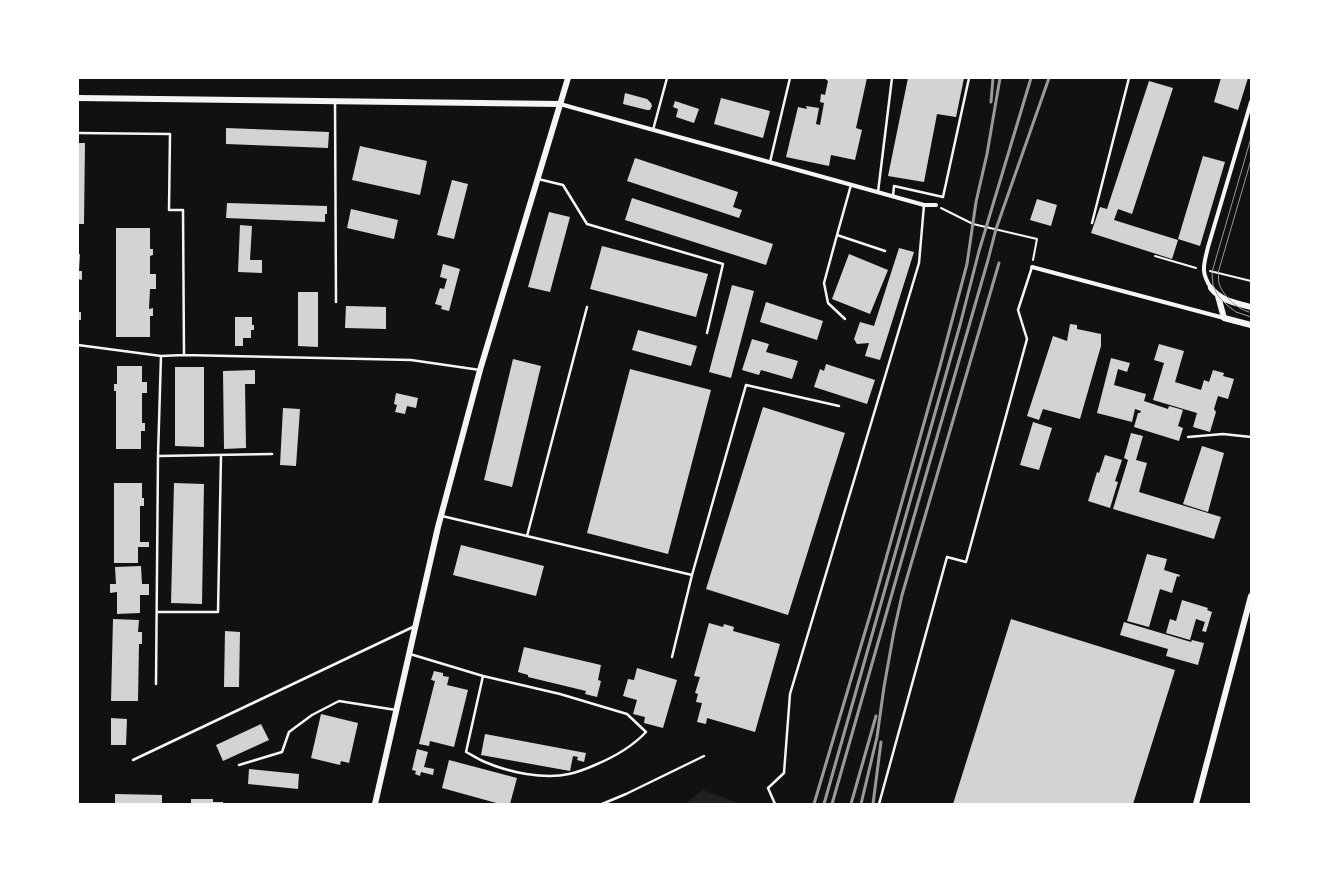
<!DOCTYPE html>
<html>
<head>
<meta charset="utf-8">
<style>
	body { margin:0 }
	#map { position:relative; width:1329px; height:882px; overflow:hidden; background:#111; font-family:Barlow,sans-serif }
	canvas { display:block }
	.frame { position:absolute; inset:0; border:79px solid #fff; pointer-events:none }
</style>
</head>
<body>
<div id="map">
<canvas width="1329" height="882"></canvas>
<div class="frame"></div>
</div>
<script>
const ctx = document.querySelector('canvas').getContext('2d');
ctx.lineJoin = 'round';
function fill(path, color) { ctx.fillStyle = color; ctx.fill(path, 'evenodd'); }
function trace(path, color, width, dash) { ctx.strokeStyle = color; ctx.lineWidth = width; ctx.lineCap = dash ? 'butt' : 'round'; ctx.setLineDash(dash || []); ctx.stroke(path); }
fill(new Path2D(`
	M703 790 741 804H685Z`), '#202020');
fill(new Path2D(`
	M824 78H867L856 128 862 130 855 160 831 155 829 166 786 157 798 107 807 109 806 106 819 108 816 124 820 125 824 103 820 102 821 94 825 95 828 81Z
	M908 78H964L956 117 937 114 924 182 888 176Z
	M1221 78H1248L1238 110 1214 102Z
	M1149 81 1173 88 1132 214 1118 209 1114 220 1178 240 1172 259 1091 233 1100 207 1107 209Z
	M625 93 647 99 651 103 652 106 650 110H647L623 104Z
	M721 98 770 111 763 138 714 124Z
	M675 101 699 109 694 123 676 117 678 109 673 107Z
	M226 128 329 132 328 148 226 144Z
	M78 143H85L84 224H78Z
	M360 146 427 161 420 195 352 180Z
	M1203 156 1225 162 1200 246 1178 239Z
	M635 158 738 192 733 207 742 210 739 218 627 181Z
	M452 180 468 184 454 239 437 235Z
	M632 198 773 244 766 265 625 220Z
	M1037 199 1057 205 1051 226 1030 220Z
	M227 203 327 206V214H325V222L226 218Z
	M351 209 398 220 394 239 347 228Z
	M549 212 570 217 550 292 528 287Z
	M240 225 252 226 250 260H262V273L238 272Z
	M116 228H150V249H153V255L150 256V274H156V289H150L149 309 153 308V316H150V337H116Z
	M602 246 708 274 696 317 590 289Z
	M899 248 914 252 880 360 865 356 869 343 857 344 854 339 860 322 874 326Z
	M78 254H80L79 271H82V280L78 279Z
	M849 254 888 270 870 314 832 299Z
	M443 264 460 269 449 311 441 309 442 306 435 304 440 288 444 289 447 279 440 277Z
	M732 285 754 291 731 378 709 372Z
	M298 292H318V347L298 346Z
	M766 302 823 321 817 340 760 322Z
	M346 306 386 307V329L345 328Z
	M78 312H81V320H78Z
	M235 317H252V325H254V330H251V338H243V346H235Z
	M1070 324 1077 325V329L1101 334V346L1080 419 1043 409 1039 420 1027 416 1053 336 1067 341Z
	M638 330 697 346 691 366 632 350Z
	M752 339 769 344 766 352 798 361 792 379 761 370 759 375 742 370Z
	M1159 344 1184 351 1175 382 1201 390 1204 380 1209 382 1213 370 1224 373 1223 376 1234 379 1228 399 1218 396 1214 409 1216 412 1210 432 1193 427 1197 413 1153 400 1164 363 1154 360Z
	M1111 358 1130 363 1127 372 1118 369 1114 385 1146 394 1144 401 1168 409 1169 406 1183 410 1178 426 1183 428 1179 441 1134 427 1138 413H1140L1141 411 1135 409 1132 422 1097 413Z
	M513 359 541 366 512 487 484 480Z
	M826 364 875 380 867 404 814 387 820 369 824 371Z
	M117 366H142V382H147V393H142V423H145V431H141V449H116V391H114V384H117Z
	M175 367H204V447L175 446Z
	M630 369 711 390 668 554 587 533Z
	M255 370V384H245L246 448 224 449 223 371Z
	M396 393 418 398 416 408 407 406 405 414 395 412 397 405 394 404Z
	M763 407 845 433 788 615 706 589Z
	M283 408 300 409 296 466 280 465Z
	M1033 422 1052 428 1039 470 1020 465Z
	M1131 433 1143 436 1136 460 1147 463 1139 492 1221 517 1214 539 1113 509 1128 460 1124 458Z
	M1202 446 1224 453 1208 512 1183 504Z
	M1105 455 1122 460 1115 481 1118 482 1110 508 1088 501 1097 472 1099 473Z
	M114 483H142V498H144V506H140V542H149V547H138V563H114Z
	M174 483 204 484 202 604 171 603Z
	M461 545 544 566 536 596 453 575Z
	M1147 554 1167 559 1164 570 1180 575 1179 577 1177 576 1172 593 1160 589 1149 627 1127 621Z
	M141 566 142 584H149V595H140V613L117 614V592L110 593V584H116L115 567Z
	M1182 600 1208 608 1207 610 1212 612 1206 632 1202 631 1205 622 1196 619 1190 640 1166 633 1170 619 1176 621Z
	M113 619 139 620 138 632H142V644H139L138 701H111Z
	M1011 619 1175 670 1133 804H953Z
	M1124 622 1191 642 1192 640 1204 643 1198 665 1166 656 1168 649 1120 635Z
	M709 623 723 627 724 624 734 627 733 631 780 644 755 732 707 718 706 724 697 722 702 703 696 702 698 694 695 693 700 677 694 676Z
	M225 631 240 632 239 687H224Z
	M524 647 601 665 598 680 601 681 597 697 585 694 586 691 528 677V675L518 672Z
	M637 668 677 680 663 728 644 723 645 717 633 714 637 700 623 696 628 679 634 680Z
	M434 671 443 673V676L449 677 447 685 468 690 454 747 430 741 429 746 419 744 435 681 431 680Z
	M321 714 358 723 349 763 341 761 340 765 311 758Z
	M111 718 127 719 126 745H111Z
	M261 724 269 740 223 761 216 745Z
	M485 734 586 753 584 762 577 760 578 757 573 756 570 771 481 755Z
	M417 749 428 752 424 767 434 769 433 775 421 772 420 776 415 774 416 771 412 770Z
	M449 760 517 778 510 804H500L442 788Z
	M249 769 299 774 298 789 248 784Z
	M115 794 162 795V804H115Z
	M191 799H213V802H223V804H182V803H191Z`), '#d3d3d3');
trace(new Path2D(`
	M941 208 973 224 1037 239 1033 260
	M1155 256 1196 268
	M1210 271 1251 281`), '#f5f5f5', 2);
trace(new Path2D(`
	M335 101 336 302
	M653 130 667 78
	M78 133 170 134 169 210H183L184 355
	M770 162 790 78
	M538 179 563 185 587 224 723 264 707 333
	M878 192 892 78
	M893 196 894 186 943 197 969 78
	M1092 223 1129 78
	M837 235 885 251
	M845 319 828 303 824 283 837 235 851 185
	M78 345 161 356 184 355 411 360 480 370
	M1188 437 1223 434 1251 437
	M158 456 272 454
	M442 516 692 575 672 657
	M527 536 587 307
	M692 575 746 385 839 406
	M157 612H218L221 455
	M410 654 483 676 560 694 627 714 646 732C632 747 614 757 595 765 586 769 578 772 569 774 544 780 508 772 485 762 478 759 472 755 466 752L483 676
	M156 684 158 456 161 356
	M133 760 415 626
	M239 765 282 752 289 732 312 715 339 701 396 710
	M602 804 626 794 704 756
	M775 804 768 788 784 773 790 694 919 263 924 205
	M879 804 947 557 966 562 1027 339 1018 310 1032 267`), '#f5f5f5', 2.5);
trace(new Path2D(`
	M560 104 924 205H936
	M1032 267 1224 318
	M1211 288C1200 271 1204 265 1208 247L1251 102`), '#f5f5f5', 4);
trace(new Path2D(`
	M78 98 560 104
	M1211 288C1221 301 1236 303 1251 307
	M1218 296 1224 318 1251 325
	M375 804 438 527 480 370 568 78
	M1196 804 1251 596`), '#f5f5f5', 6);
trace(new Path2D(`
	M1251 138 1212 272 1213 285 1218 296 1227 305 1236 312 1251 317
	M1249 312C1237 309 1222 295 1219 283 1218 280 1219 276 1218 273L1251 160`), '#9a9a9a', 1);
trace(new Path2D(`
	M991 102 993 78
	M814 804 873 605 940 366 967 264 976 202 987 154 1000 78
	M824 804 960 325 979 251 1031 78
	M832 804 911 527 988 260 996 229 1049 78
	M851 804 876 716
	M861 804 877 737 884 687 894 631 902 595 999 263
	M873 804 881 742`), '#9a9a9a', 3);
</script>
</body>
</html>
